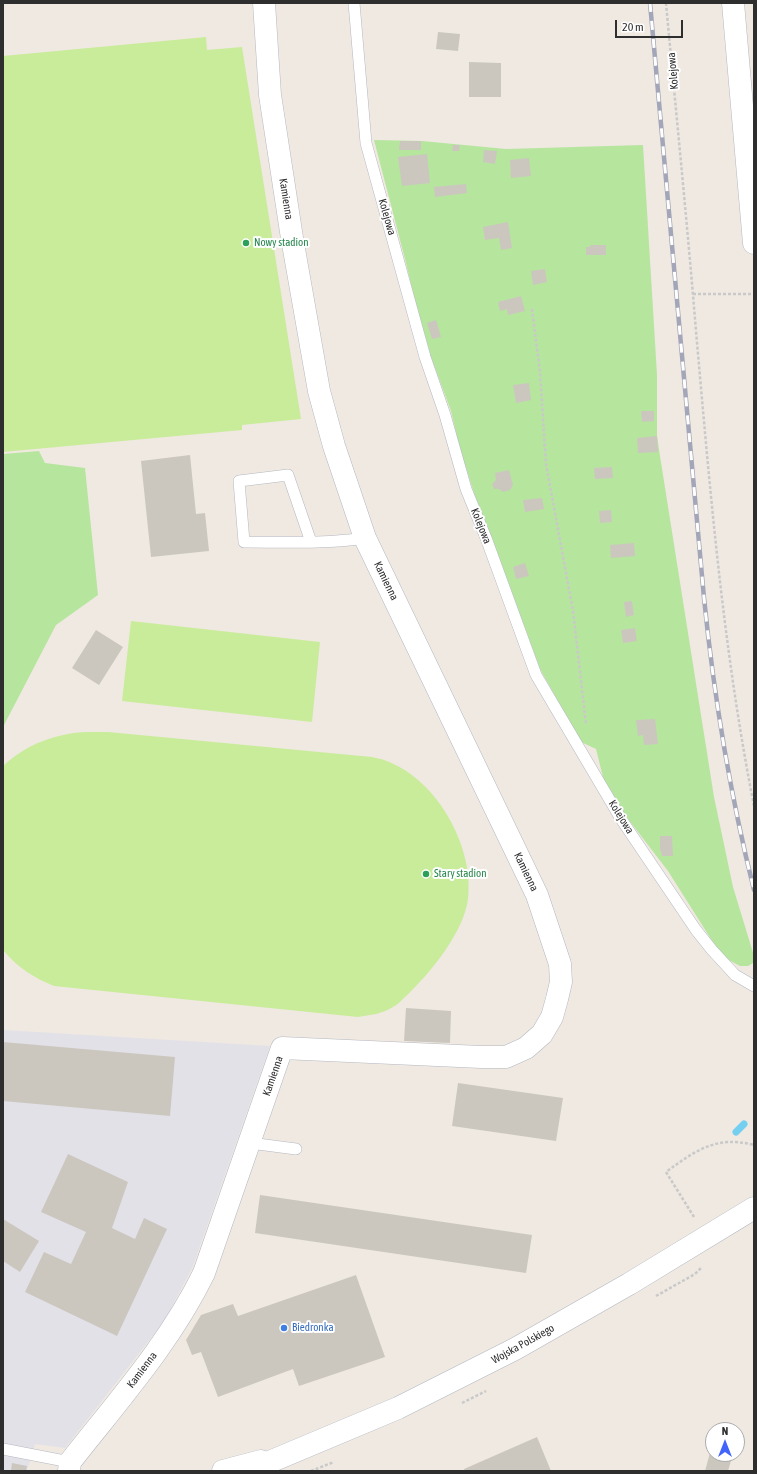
<!DOCTYPE html>
<html>
<head>
<meta charset="utf-8">
<style>
	body { margin:0 }
	#map { position:relative; width:757px; height:1474px; overflow:hidden; background:#efe9e1; font-family:"Asap Condensed",sans-serif }
	canvas { display:block }
	.frame { position:absolute; inset:0; border:4px solid #2e2e2e; pointer-events:none }
	.north { position:absolute; left:705px; top:1422px; width:40px; height:40px; box-sizing:border-box; background:#fff; border:1px solid #ababab; border-radius:50%; rotate:0deg; font-size:11px; font-weight:700; line-height:16px; text-align:center; color:#2e2e2e }
	.north::after { content:''; display:block; margin:auto; width:14px; height:18px; background:#4264fb; clip-path:polygon(50% 0,100% 100%,50% 72%,0 100%) }
	.scale { position:absolute; left:615px; top:20px; width:68px; height:18px; box-sizing:border-box; border:2px solid #2e2e2e; border-top:0; padding-left:5px; font-size:12px; line-height:14px; white-space:nowrap; color:#2e2e2e; -webkit-text-stroke:3px #fff; paint-order:stroke }
</style>
</head>
<body>
<div id="map">
<canvas width="757" height="1474"></canvas>
<div class="frame"></div>
<div class="north">N</div>
<div class="scale">20 m</div>
</div>
<script>
const ctx = document.querySelector('canvas').getContext('2d');
ctx.lineJoin = 'round';
function fill(path, color) { ctx.fillStyle = color; ctx.fill(path, 'evenodd'); }
function trace(path, color, width, dash) { ctx.strokeStyle = color; ctx.lineWidth = width; ctx.lineCap = dash ? 'butt' : 'round'; ctx.setLineDash(dash || []); ctx.stroke(path); }
function write(font, color, halo, rows, align = 'center') {
  ctx.font = font + ' "Asap Condensed",sans-serif'; ctx.lineWidth = 4; ctx.setLineDash([]); ctx.textBaseline = 'middle'; ctx.strokeStyle = halo; ctx.fillStyle = color; for (const [text, x, y, turn = 0] of rows) {
    ctx.save(); ctx.translate(x, y); ctx.rotate((+turn || 0) * Math.PI / 180); ctx.textAlign = isNaN(turn) ? turn : align; if (halo) ctx.strokeText(text, 0, 0); ctx.fillText(text, 0, 0); ctx.restore();
  }
}
fill(new Path2D(`
	M3 1030 270 1046 193 1266 165 1320 65 1448 35 1444 27 1471H3Z`), '#e3e1e8');
fill(new Path2D(`
	M374 140 422 141 506 149 643 145 657 375V436L660 456 714 797 733 887 754 956 753 963 748 966H740L727 959 716 947 668 871 625 815 604 781 596 749 581 742 540 669 501 563 474 493 460 449 451 411 431 357 415 301 405 259Z
	M39 451 45 463 85 468 98 595 56 625 3 727V454Z`), '#b6e59e');
fill(new Path2D(`
	M206 37 207 50 242 47 301 419 242 425V430L3 452V56Z
	M131 621 320 642 312 722 122 701Z
	M88 732H108L372 757C430 767 475 842 468 899 464 932 429 975 405 997 401 1001 397 1005 393 1007 382 1014 370 1015 358 1017L54 986C34 978 17 967 3 950V766C27 744 56 733 88 732Z`), '#c9ec9a');
trace(new Path2D(`
	M736 1132 744 1124`), '#75cff0', 7);
fill(new Path2D(`
	M438 32 460 34 458 51 436 49Z
	M469 62 501 63V97H469Z
	M400 141H421V150H399Z
	M453 145H460L459 151H452Z
	M484 150 497 151 495 164 483 162Z
	M427 154 430 183 402 186 398 157Z
	M529 158 531 176 511 178 510 160Z
	M466 184 467 193 435 197 434 187Z
	M508 222 512 248 501 250 499 238 485 240 483 227Z
	M590 245H606V255H586V247H590Z
	M545 269 547 282 533 285 531 271Z
	M521 296 525 311 508 315 507 309 500 311 498 302Z
	M436 320 441 337 432 339 427 323Z
	M529 383 531 400 516 403 513 385Z
	M641 411H654V421L642 422Z
	M657 436 658 452 638 453 637 438Z
	M190 455 196 514 205 513 209 551 151 557 141 461Z
	M612 467 613 478 595 479 594 468Z
	M509 470 513 485 510 490 503 492 499 489H494L492 484 496 480 495 473Z
	M542 498 544 509 525 512 523 500Z
	M611 510 612 522 600 523 599 511Z
	M634 543 635 556 611 558 610 545Z
	M525 563 529 576 516 579 513 567Z
	M632 601 634 615 626 617 624 602Z
	M635 628 637 641 623 643 621 630Z
	M96 630 123 647 99 685 72 668Z
	M655 719 658 744 644 745 643 735 638 736 636 720Z
	M660 836H672L673 856H662L661 851H660Z
	M406 1008 451 1011 450 1043 404 1041Z
	M3 1042 175 1057 170 1116 3 1101Z
	M458 1083 563 1098 556 1141 452 1126Z
	M68 1154 128 1182 112 1228 135 1239 144 1218 167 1229 117 1336 25 1292 44 1252 71 1264 86 1232 41 1212Z
	M260 1195 532 1235 526 1273 255 1233Z
	M3 1219 39 1241 20 1272 3 1261Z
	M356 1275 385 1357 299 1386 293 1369 218 1397 201 1352 192 1355 186 1340 201 1315 233 1304 238 1316Z
	M537 1437 551 1471H465L464 1469Z
	M711 1449H713V1454H733L728 1471H705Z
	M12 1463 27 1466 26 1471H11Z`), '#cbc7bf');
const service = new Path2D(`
	M354 3 366 143 425 357 445 415 466 489 486 538 536 675 621 819 696 930 712 950 735 975 754 986
	M311 542 288 475 239 481 244 542C285 542 325 544 365 538
	M250 1143 296 1149
	M3 1449 70 1462`);
const minor = new Path2D(`
	M733 3 754 243
	M69 1471 70 1462C117 1402 170 1343 204 1273L282 1048 481 1057H506L526 1048 542 1034 552 1017 557 999 561 982 560 964 537 895 365 538 334 446 319 391 292 238 270 95 264 3`);
const secondary = new Path2D(`
	M223 1471 261 1461
	M248 1471 398 1408 515 1349 629 1284 754 1208`);
trace(service, '#b4b7c1', 12);
trace(minor, '#b4b7c1', 23);
trace(secondary, '#b4b7c1', 23);
trace(new Path2D(`
	M666 3C676 112 687 221 696 331 710 490 723 649 754 806
	M693 294H754
	M532 309 540 372 546 464 573 611 586 724
	M694 1217 666 1172C695 1151 716 1135 754 1145
	M656 1296 695 1274 701 1268
	M462 1403 486 1391
	M311 1471 334 1462`), '#c9c9c9', 2.5, [3, 2]);
trace(service, '#fff', 11);
trace(minor, '#fff', 22);
trace(secondary, '#fff', 22);
const rail = new Path2D(`
	M650 3 704 598C714 697 730 794 754 890`);
trace(rail, '#a3a6b8', 4.5);
trace(rail, '#fff', 3, [9]);
for (const [x, y, r, color] of [
	[246,243,4,"#2e9e5b"],
	[426,874,4,"#2e9e5b"],
	[284,1328,4,"#3f7fe0"]
]) { const dot = new Path2D(); dot.arc(x, y, r, 0, 2 * Math.PI); ctx.fillStyle = color; ctx.fill(dot); trace(dot, '#fff', 1.5); }
write('11px', '#2e2e2e', '#fff', [
	["Kolejowa",673,71,-95],
	["Kamienna",286,199,81],
	["Kolejowa",387,217,74],
	["Kolejowa",481,526,68],
	["Kamienna",386,581,64],
	["Kolejowa",621,817,58],
	["Kamienna",526,872,64],
	["Kamienna",273,1076,-71],
	["Wojska Polskiego",523,1344,-29],
	["Kamienna",142,1370,-53]
]);
write('11px', '#27864d', '#fff', [
	["Nowy stadion",254,243],
	["Stary stadion",434,874]
], 'left');
write('11px', '#366cbe', '#fff', [
	["Biedronka",292,1328]
], 'left');
</script>
</body>
</html>
